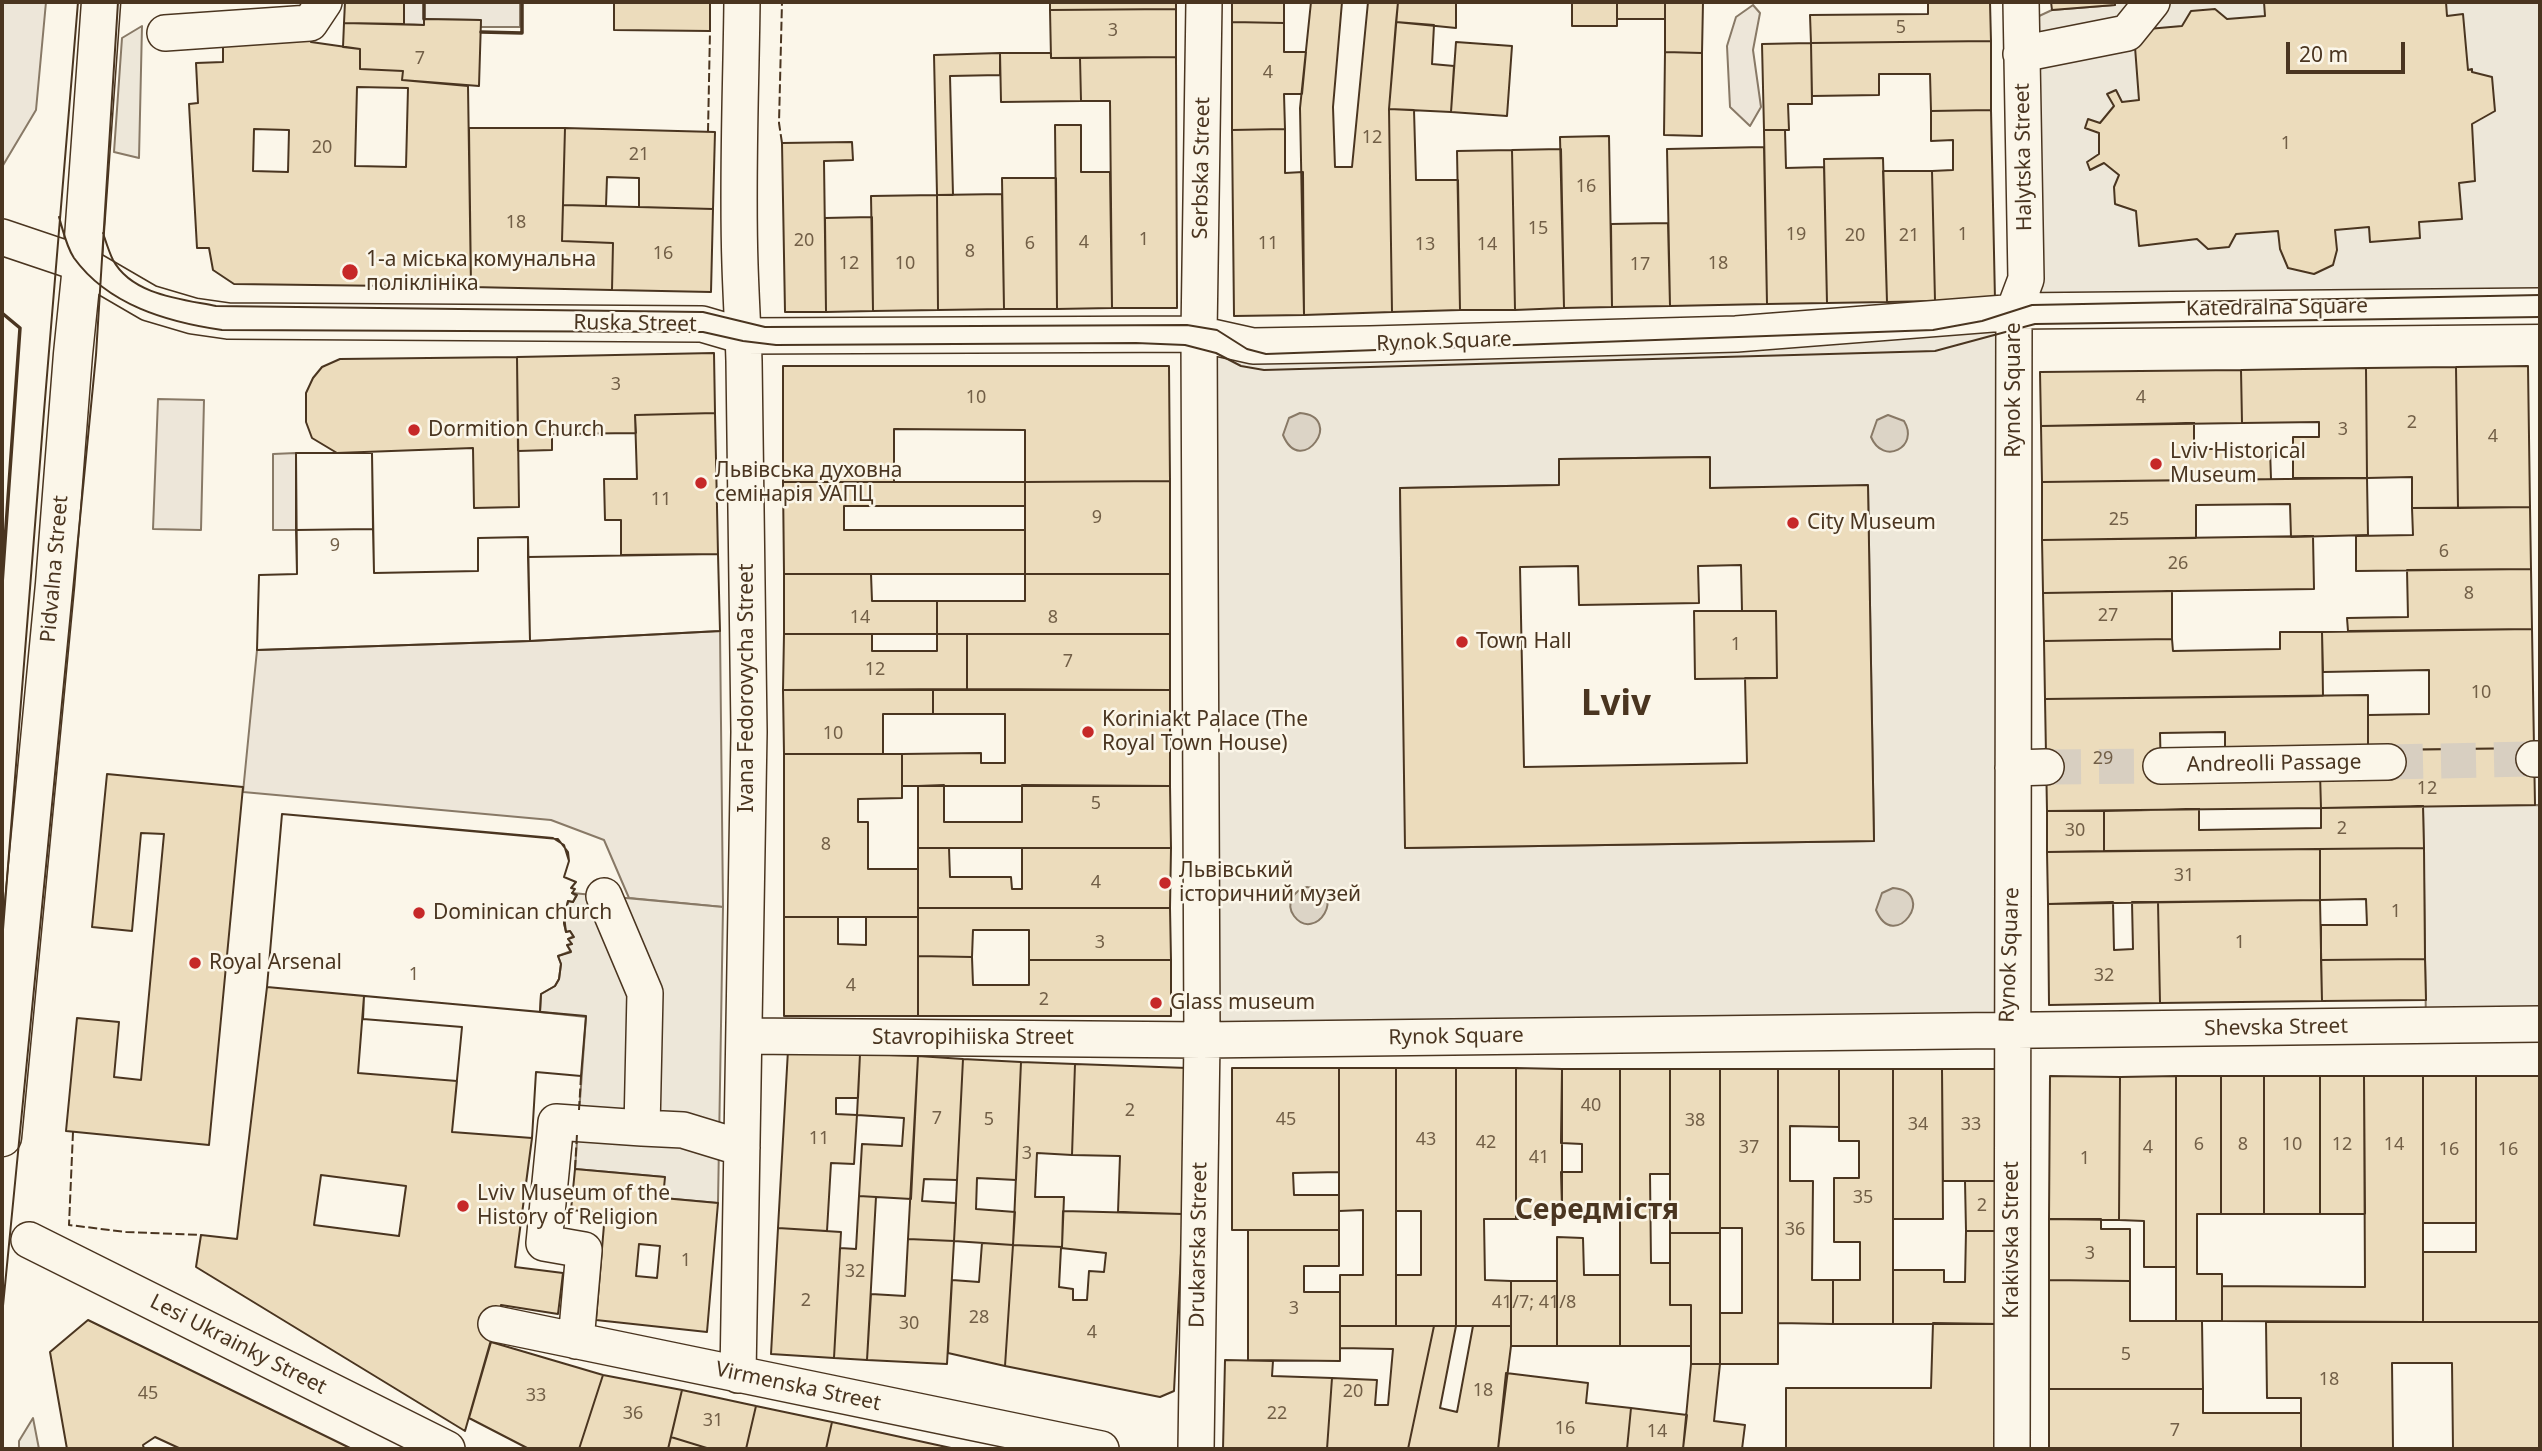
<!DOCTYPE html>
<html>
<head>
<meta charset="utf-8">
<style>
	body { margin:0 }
	#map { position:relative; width:2542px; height:1451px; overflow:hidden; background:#fbf6e9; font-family:"Noto Sans",sans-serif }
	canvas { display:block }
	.frame { position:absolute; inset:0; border:4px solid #4a3520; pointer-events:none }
	.scale { position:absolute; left:2286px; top:42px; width:119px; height:32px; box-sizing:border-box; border:4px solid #4a3520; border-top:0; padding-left:9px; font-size:21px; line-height:24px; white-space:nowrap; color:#4a3520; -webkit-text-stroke:5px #fbf6e9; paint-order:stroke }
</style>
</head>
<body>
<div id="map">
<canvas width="2542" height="1451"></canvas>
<div class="frame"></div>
<div class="scale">20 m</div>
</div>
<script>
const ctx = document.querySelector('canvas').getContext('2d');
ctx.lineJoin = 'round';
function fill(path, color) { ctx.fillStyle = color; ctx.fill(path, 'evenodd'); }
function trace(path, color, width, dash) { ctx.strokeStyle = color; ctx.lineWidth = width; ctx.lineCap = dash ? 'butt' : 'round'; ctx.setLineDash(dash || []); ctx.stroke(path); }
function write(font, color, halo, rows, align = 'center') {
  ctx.font = font + ' "Noto Sans",sans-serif'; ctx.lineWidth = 5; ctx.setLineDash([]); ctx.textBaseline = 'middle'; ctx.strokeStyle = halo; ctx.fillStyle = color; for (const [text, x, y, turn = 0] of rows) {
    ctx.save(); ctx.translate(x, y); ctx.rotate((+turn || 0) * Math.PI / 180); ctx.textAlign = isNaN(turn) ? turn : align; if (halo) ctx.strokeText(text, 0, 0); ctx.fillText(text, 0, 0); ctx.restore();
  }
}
const green = new Path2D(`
	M2 2H46L36 110 2 167Z
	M404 2H520V27H481L480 20 425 19 424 25 404 24Z
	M1753 5 1760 13 1753 50 1761 107 1750 126 1730 107 1727 46 1736 17Z
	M158 399 204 400 201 530 153 529Z
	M296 453V530H273V454Z
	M720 631 723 907 629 898 604 840 551 820 243 792 257 650 530 641Z`);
fill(green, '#ede6d9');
trace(green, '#887966', 2);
const parking = new Path2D(`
	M2115 2H2540V306L2014 311 2012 1031 1202 1040 1199 334 2014 310 2022 24 2052 10 2115 5ZM1709 457 1710 488 1868 486 1874 841 1406 848 1400 488 1559 485V459Z
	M142 26 139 158 114 152 122 38Z
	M2540 805V1024L2426 1026 2423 806Z
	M572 893 723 907 718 1203 663 1198 664 1177 575 1169 586 1017 540 1012 541 994 555 986 559 979 561 964 558 956 571 951 567 945 572 944 568 939 573 936 570 931 566 932 564 923 568 901 573 902 576 896Z
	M33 1418 39 1449H19V1441Z`);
fill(parking, '#ede7d9');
trace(parking, '#887966', 2);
const water = new Path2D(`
	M1300 413C1346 417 1301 479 1283 435L1289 418Z
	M1888 415 1904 421C1920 447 1883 466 1871 437L1877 420Z
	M1307 887C1350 891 1315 944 1294 916 1285 904 1294 890 1307 887Z
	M1893 888C1939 892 1894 954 1876 910L1882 893Z`);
fill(water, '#dcd4c6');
trace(water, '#887966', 2);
const building = new Path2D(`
	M345 2H404V24L344 23Z
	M614 2H710V31L614 30Z
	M1050 2H1176V9L1050 10Z
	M1232 2H1284V23L1232 22Z
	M1311 2H1342L1333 107 1335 167H1352L1368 2H1398L1389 109 1392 312 1304 315 1300 108Z
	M1398 2H1456V28L1396 22Z
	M1572 2H1617V26H1572Z
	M1617 2H1665V19H1617Z
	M1665 2H1703L1702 53 1665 52Z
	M1928 2H1990L1991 41 1811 43 1810 15 1928 14Z
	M2051 2H2115V5L2052 10Z
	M2264 2H2446L2447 16 2463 14 2468 70 2472 69V72L2492 77 2495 111 2472 124 2475 181 2459 183 2462 219 2419 222 2420 238 2370 242 2369 227 2335 230 2337 250 2333 265 2314 274 2288 268 2280 249 2278 231 2236 234 2229 247 2208 249 2197 239 2139 246 2136 211 2115 204 2114 187 2119 175 2104 163 2090 170 2087 162 2099 154V133L2085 128 2088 119 2100 123 2114 106 2107 94 2116 90 2122 102 2139 100 2135 47 2148 29 2182 26 2191 11 2215 9 2227 19 2265 16Z
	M1176 9V57L1051 58 1050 10Z
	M424 19 481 20 479 86 402 80 403 71 360 69V49L343 47 344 23 424 25Z
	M1232 22 1284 23V52H1306L1302 94H1284L1285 129 1232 130Z
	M1396 22 1434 25 1432 64 1454 66 1451 112 1389 109Z
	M312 32 311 42 360 49V69L403 71 402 80 468 86 471 287 234 284 213 270 209 248H197L189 104 198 103 196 63 223 62V42ZM357 87 408 88 406 167 355 166ZM254 129 289 130 288 172 253 171Z
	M1991 41V110L1931 111 1930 74H1879V95L1812 96 1811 43Z
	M1456 42 1512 46 1507 116 1451 112Z
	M1811 43 1812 104H1788L1789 130H1764L1762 44Z
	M1665 52 1702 53V136L1664 135Z
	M1000 53H1051V58H1080L1081 101 1001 102Z
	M1000 53V75L950 76 953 195H937L934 55Z
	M1176 57 1177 308H1112L1110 101H1081L1080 58Z
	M1389 109 1414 110 1416 180H1458L1460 310 1392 312Z
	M1991 110 1995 300 1935 301 1932 171 1953 170V140L1931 141V111Z
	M1055 125H1081V172H1110L1112 308 1057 309Z
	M469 128H565L562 241 613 243 612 290 471 287Z
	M565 128 715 132 713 209 639 207V178L607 177 606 206 563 205Z
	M1285 129V173L1303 172 1304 315 1234 316 1232 130Z
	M1764 130H1785L1786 168 1824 167 1827 303 1767 304Z
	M1609 136 1612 307 1564 308 1560 137Z
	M852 142 853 160 824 161 826 312H785L782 143Z
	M1764 147 1767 304 1670 306 1667 149Z
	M1561 149 1564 308 1515 310 1512 150Z
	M1512 150 1515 310H1460L1457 151Z
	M1883 158 1887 302 1827 303 1824 159Z
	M1883 171H1932L1935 301 1887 302Z
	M1002 178H1056L1057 309H1004Z
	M1002 194 1004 309 938 310 937 195Z
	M937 195 938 310 873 311 871 196Z
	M563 205 713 209 711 292 612 290 613 243 562 241Z
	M872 217 873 311 826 312 825 218Z
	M1668 223 1670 306 1612 307 1611 224Z
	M714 353 715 413 635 415 636 433 552 434V450L518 451 517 357Z
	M517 357 519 507 474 508 473 448 337 453 312 438 306 422V393L313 378 322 367 340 359Z
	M783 366H1169L1170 481 1025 482V430L894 429V482H783Z
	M2528 366 2530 507 2458 508 2456 367Z
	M2456 367 2458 508H2412V477L2367 478 2366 368Z
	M2366 368 2367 478H2293V437H2319V422L2242 423 2241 370Z
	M2241 370 2242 423 2041 426 2040 372Z
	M715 413 718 554 621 555V520H605L604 479H637L635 415Z
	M2194 423V449H2270L2271 479 2042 482 2041 426Z
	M296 453H372L374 573 478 571V538L528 537V557L718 554 720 631 530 641 257 650 259 575 297 574Z
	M296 453H372L373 529 296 530Z
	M1710 457V488L1868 485 1874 841 1405 848 1400 488 1559 485V459ZM1741 565 1742 611H1776L1777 678H1745L1747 763 1524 767 1520 567 1578 566 1579 605 1699 603 1698 566Z
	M2367 478 2368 535 2291 537 2290 504 2196 505V538L2042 540V482Z
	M1170 481V574H1025V482Z
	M783 482H1025V506H844V530H1025V574H784Z
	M2530 507 2531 569 2356 571V536L2413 535 2412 508Z
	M373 529 374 573 478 571V538L528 537 530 641 257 650 259 575 297 574 296 530Z
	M2313 536 2314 589 2043 593 2042 540Z
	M718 554 720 631 530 641 528 557Z
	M2531 569 2532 629 2348 631 2347 618 2408 617 2407 570Z
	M784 574H871L872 601H937V634H784Z
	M1025 574H1170V634H937V601H1025Z
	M2172 591V639L2044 641 2043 593Z
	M1694 611H1776L1777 678 1695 679Z
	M2532 629 2534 748 2368 750V715L2429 714V670L2323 672 2322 632Z
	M2280 632H2322L2323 696 2045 699 2044 641 2172 639 2173 651 2280 649Z
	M784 634H872V651H937V634H967V689L783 690Z
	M967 634H1170V690L967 689Z
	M783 690H933V714H883V754H784Z
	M933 690H1170V786H902V754L981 753V763H1005V714H933Z
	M2368 695V750L2225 752V732L2160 733 2161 775 2320 773 2321 808 2047 811 2045 699Z
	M2534 748 2535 805 2321 808 2320 773 2388 750Z
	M784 754H902V798L858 799V822H868V869H918V917H784Z
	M107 774 243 787 209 1145 66 1131 77 1018 119 1022 114 1077 141 1080 164 834 141 833 132 931 92 927Z
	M944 785V822H1022V785L1170 786 1171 848H918V786Z
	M2423 806 2424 848 2104 851V811L2199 809V830L2321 828V808Z
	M2047 811H2104V851L2047 852Z
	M282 814 553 838 564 845 569 861 564 877 576 882 571 888 575 889 572 893 577 895 573 902 568 901 564 916 566 932 570 931 574 937 568 939 572 944 567 945 571 952 558 956 561 964 559 979 555 986 541 994 540 1012 586 1016 581 1076 536 1072 532 1138 452 1132 462 1027 363 1019 364 996 267 987Z
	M282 814 558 839 568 852 569 861 564 877 576 882 571 888 575 889 572 893 577 895 573 902 568 901 564 923 566 932 570 931 574 937 568 939 572 944 567 945 571 952 558 956 561 964 559 979 555 986 541 994 540 1012 267 987Z
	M918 848H949L950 877H1011L1012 889H1022V848H1171L1170 908H918Z
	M2424 848 2425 959 2321 960V925H2367L2366 899 2320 900V849Z
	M2320 849V900L2048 904 2047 852Z
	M2320 900 2322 1001 2160 1003 2158 902Z
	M2113 902 2114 950 2133 949 2132 902H2158L2160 1003 2049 1005 2048 904Z
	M918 908H1170L1171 960H1029V930H973L972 957 918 956Z
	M784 917H838V944L866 945V917H918V1016H784Z
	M918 956 972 957 973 985H1029V960H1171V1016H918Z
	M2425 959 2426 1000 2322 1001 2321 960Z
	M267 987 364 996 358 1073 457 1081 452 1132 532 1138 515 1267 563 1273 558 1314 501 1305 465 1431 196 1267 201 1235 237 1239ZM321 1175 406 1186 399 1236 314 1225Z
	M364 996 586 1016 581 1076 536 1072 532 1138 452 1132 462 1027 363 1019Z
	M788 1050 860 1054 858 1098H836V1114L857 1115 854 1164 831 1163 827 1231 778 1228Z
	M860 1054 918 1056 911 1199 859 1196 862 1144 902 1146 904 1118 857 1115Z
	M918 1056 963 1059 957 1180 924 1179 922 1201 956 1203 954 1241 908 1239Z
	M963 1059 1021 1062 1016 1180 977 1178 976 1209 1015 1212 1013 1245 954 1241Z
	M1021 1062 1075 1064 1072 1155 1037 1153 1035 1197H1064L1062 1247 1013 1245Z
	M1075 1064 1187 1068 1183 1214 1118 1212 1120 1156 1072 1155Z
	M1232 1068H1339V1172L1293 1173 1294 1195H1339V1230H1232Z
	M1339 1068H1396V1326H1340V1275H1363V1210L1339 1211Z
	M1396 1068H1456V1326H1396V1275H1421V1211H1396Z
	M1456 1068H1516V1219H1484L1485 1280 1511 1281V1326H1456Z
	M1516 1068 1562 1069V1219H1516Z
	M1562 1069H1620V1208H1562L1561 1172H1582V1144L1561 1143Z
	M1620 1069H1670V1174H1650L1651 1263H1670V1305H1691V1346H1620Z
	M1670 1069H1720V1233H1670Z
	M1720 1069H1778V1364H1720V1313H1742V1228H1720Z
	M1778 1069H1839V1127L1790 1126V1181H1813L1812 1280H1833V1324L1778 1323Z
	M1839 1069H1893V1324H1833V1280H1860V1242H1834V1178H1859V1141H1839Z
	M1893 1069H1942L1943 1219H1893Z
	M1942 1069H1999V1181H1943Z
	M2050 1076 2120 1077 2119 1220 2049 1219Z
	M2176 1076H2221V1214H2197V1274H2222V1321H2176Z
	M2176 1076V1267H2144V1221L2119 1220 2120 1077Z
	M2221 1076H2264V1214H2221Z
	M2264 1076H2320V1214H2264Z
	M2320 1076H2364L2365 1214H2320Z
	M2364 1076H2423V1322L2222 1321V1286L2365 1287Z
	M2423 1076H2476V1223H2423Z
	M2476 1076H2540V1322H2423V1252H2476Z
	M575 1169 665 1177 663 1198 718 1203 707 1332 596 1320 605 1213 571 1210ZM639 1244 660 1246 657 1278 636 1276Z
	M1965 1181H1999V1231H1966Z
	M859 1196 876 1197 867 1360 834 1358 840 1248 856 1249Z
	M1063 1211 1183 1214 1174 1391 1160 1397 1005 1366 1013 1245 1062 1247ZM1061 1248 1106 1253 1104 1272 1089 1271 1087 1300H1073V1289L1059 1287Z
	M2049 1219H2101V1229H2130V1281L2049 1280Z
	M778 1228 841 1232 834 1358 771 1354Z
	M1248 1230H1339V1266H1304V1292H1340V1361L1248 1360Z
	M1966 1231H1999V1324H1893V1270H1944V1282H1965Z
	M1670 1233H1720V1364H1691V1305H1670Z
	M1557 1237 1583 1238 1584 1275H1620V1346H1557Z
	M908 1239 954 1241 947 1364 867 1360 871 1294 905 1296Z
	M982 1243 1013 1245 1005 1366 948 1353 952 1280 979 1282Z
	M2049 1280 2130 1281V1321H2202L2203 1389H2049Z
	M1511 1281H1557V1346H1511Z
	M88 1320 352 1449H181L155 1437 143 1445 144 1449H67L50 1352Z
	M2266 1322H2540V1449H2453L2452 1363H2392L2393 1449H2301V1398H2267Z
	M1933 1323 1999 1324 1996 1449H1786V1388H1931Z
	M1340 1326H1434L1408 1449H1327L1332 1378 1377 1380 1375 1405H1388L1393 1349 1340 1348Z
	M1434 1326H1456L1440 1408 1457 1412 1473 1326H1511V1346L1498 1449H1408Z
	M491 1342 603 1375 579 1449H529L469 1418Z
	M1225 1360 1273 1361 1272 1376 1332 1378 1327 1449H1223Z
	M1691 1364H1720L1714 1421 1745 1425 1742 1449H1683Z
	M1506 1373 1588 1383 1586 1403 1631 1408 1627 1449H1498Z
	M603 1375 682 1390 668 1449H579Z
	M2049 1389H2203V1413H2301V1449H2049Z
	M682 1390 756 1406 746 1449H710L671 1437Z
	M756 1406 832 1422 826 1449H746Z
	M1631 1408 1687 1415 1683 1449H1627Z
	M832 1422 951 1448 826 1449Z
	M671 1437 710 1449H668Z`);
fill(building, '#ecdcbc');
trace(building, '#4a3520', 2);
trace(new Path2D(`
	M2388 762 2534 759
	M2046 767 2161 766`), '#d8cfc1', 35, [35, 18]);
const street = new Path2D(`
	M165 33 310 23 324 2
	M2021 54 2127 33 2152 2
	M2 237 82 264 149 303 193 316 228 321 702 324 743 336 1199 334 1253 346 1370 344 1736 334 2005 313 2014 311 2540 306
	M2534 759H2540
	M2161 766 2388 762
	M2013 768 2046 767
	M604 896 645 993 642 1128 683 1130 742 1148
	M745 1036 1202 1040 2540 1024
	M29 1240 447 1449
	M496 1324 1101 1449
	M576 1341 584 1250 544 1243 556 1122 642 1128
	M738 1375 749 732 744 361C743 329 741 297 740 265 737 177 741 89 742 2
	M1196 1449 1202 1040 1199 334 1204 2
	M2012 1449 2014 311 2026 279 2021 2`);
const primary = new Path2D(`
	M2 1137 55 584 73 354 82 266 101 2`);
trace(street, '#4a3520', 38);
trace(primary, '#4a3520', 41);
trace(street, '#fbf6e9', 35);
trace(primary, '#fbf6e9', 38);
trace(new Path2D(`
	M59 217C63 230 66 246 74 258 108 305 167 322 222 330L703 332 743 341 776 345 1136 343 1185 345 1216 353 1241 366 1264 370 1935 351 2035 324 2540 317
	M103 233C106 242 109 252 113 260 132 295 181 299 216 306L703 312 765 327 1187 325 1217 330 1247 349 1266 354 1933 330 1982 321 2032 305 2540 295
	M2 942C28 629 50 315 78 2
	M2 1316 96 355 118 2`), '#4a3520', 2);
trace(new Path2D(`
	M708 132 710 31
	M782 143 779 123 782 2
	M579 1110 581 1076
	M73 1132 69 1225 126 1232 201 1235
	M575 1169 577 1134`), '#4a3520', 2, [9, 3.5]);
trace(new Path2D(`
	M424 2V19
	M481 32 522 33V2
	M2 313 20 328 2 584`), '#4a3520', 3.5);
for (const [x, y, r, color] of [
	[350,272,9,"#c62828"],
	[414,430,7,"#c62828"],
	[2156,464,7,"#c62828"],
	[701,483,7,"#c62828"],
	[1793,523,7,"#c62828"],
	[1462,642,7,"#c62828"],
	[1088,732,7,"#c62828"],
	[1165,883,7,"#c62828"],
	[419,913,7,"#c62828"],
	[195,963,7,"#c62828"],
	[1156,1003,7,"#c62828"],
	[463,1206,7,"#c62828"]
]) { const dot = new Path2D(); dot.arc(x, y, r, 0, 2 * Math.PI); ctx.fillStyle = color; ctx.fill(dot); trace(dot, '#fbf6e9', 2.5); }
write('18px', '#725f47', null, [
	["5",1901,28],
	["3",1113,31],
	["7",420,59],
	["4",1268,73],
	["12",1372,138],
	["1",2286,144],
	["20",322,148],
	["21",639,155],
	["16",1586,187],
	["18",516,223],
	["15",1538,229],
	["19",1796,235],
	["1",1963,235],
	["20",1855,236],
	["21",1909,236],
	["1",1144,240],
	["20",804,241],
	["4",1084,243],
	["6",1030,244],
	["11",1268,244],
	["13",1425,245],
	["14",1487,245],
	["8",970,252],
	["16",663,254],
	["12",849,264],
	["10",905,264],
	["18",1718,264],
	["17",1640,265],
	["3",616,385],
	["10",976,398],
	["4",2141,398],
	["2",2412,423],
	["3",2343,430],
	["4",2493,437],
	["11",661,500],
	["9",1097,518],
	["25",2119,520],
	["9",335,546],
	["6",2444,552],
	["26",2178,564],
	["8",2469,594],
	["27",2108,616],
	["14",860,618],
	["8",1053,618],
	["1",1736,645],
	["7",1068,662],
	["12",875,670],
	["10",2481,693],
	["10",833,734],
	["29",2103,759],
	["12",2427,789],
	["5",1096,804],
	["2",2342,829],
	["30",2075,831],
	["8",826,845],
	["31",2184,876],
	["4",1096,883],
	["1",2396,912],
	["3",1100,943],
	["1",2240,943],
	["1",414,975],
	["32",2104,976],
	["4",851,986],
	["2",1044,1000],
	["40",1591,1106],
	["2",1130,1111],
	["7",937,1119],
	["5",989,1120],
	["45",1286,1120],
	["38",1695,1121],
	["34",1918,1125],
	["33",1971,1125],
	["11",819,1139],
	["43",1426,1140],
	["42",1486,1143],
	["6",2199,1145],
	["8",2243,1145],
	["10",2292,1145],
	["12",2342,1145],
	["14",2394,1145],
	["37",1749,1148],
	["4",2148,1148],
	["16",2449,1150],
	["16",2508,1150],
	["3",1027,1154],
	["41",1539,1158],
	["1",2085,1159],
	["35",1863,1198],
	["2",1982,1206],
	["36",1795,1230],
	["3",2090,1254],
	["1",686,1261],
	["32",855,1272],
	["2",806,1301],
	["41/7; 41/8",1534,1303],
	["3",1294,1309],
	["28",979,1318],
	["30",909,1324],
	["4",1092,1333],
	["5",2126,1355],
	["18",2329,1380],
	["18",1483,1391],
	["20",1353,1392],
	["45",148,1394],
	["33",536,1396],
	["36",633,1414],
	["22",1277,1414],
	["31",713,1421],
	["16",1565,1429],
	["7",2175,1431],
	["14",1657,1432]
]);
write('21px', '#4a3520', '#fbf6e9', [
	["Halytska Street",2024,157,-91],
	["Serbska Street",1202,168,-89],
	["Katedralna Square",2277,308,-1],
	["Ruska Street",635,324,1],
	["Rynok Square",1444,342,-2],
	["Rynok Square",2014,390,-90],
	["Pidvalna Street",55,569,-85],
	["Ivana Fedorovycha Street",747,688,-90],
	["Andreolli Passage",2274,764,-1],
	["Rynok Square",2010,955,-88],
	["Shevska Street",2276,1028,-1],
	["Rynok Square",1456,1037,-1],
	["Stavropihiiska Street",973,1038],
	["Krakivska Street",2012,1240,-90],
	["Drukarska Street",1199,1245,-89],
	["Lesi Ukrainky Street",238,1345,27],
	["Virmenska Street",798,1387,12]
]);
write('21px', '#4a3520', '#fbf6e9', [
	["1-а міська комунальна",366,260],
	["поліклініка",366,284],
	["Dormition Church",428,430],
	["Lviv Historical",2170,452],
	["Museum",2170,476],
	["Львівська духовна",715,471],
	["семінарія УАПЦ",715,495],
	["City Museum",1807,523],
	["Town Hall",1476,642],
	["Koriniakt Palace (The",1102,720],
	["Royal Town House)",1102,744],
	["Львівський",1179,871],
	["історичний музей",1179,895],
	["Dominican church",433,913],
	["Royal Arsenal",209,963],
	["Glass museum",1170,1003],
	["Lviv Museum of the",477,1194],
	["History of Religion",477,1218]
], 'left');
write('bold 28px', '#4a3520', '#fbf6e9', [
	["Середмістя",1597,1211]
]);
write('bold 35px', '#4a3520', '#fbf6e9', [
	["Lviv",1616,705]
]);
</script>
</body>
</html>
